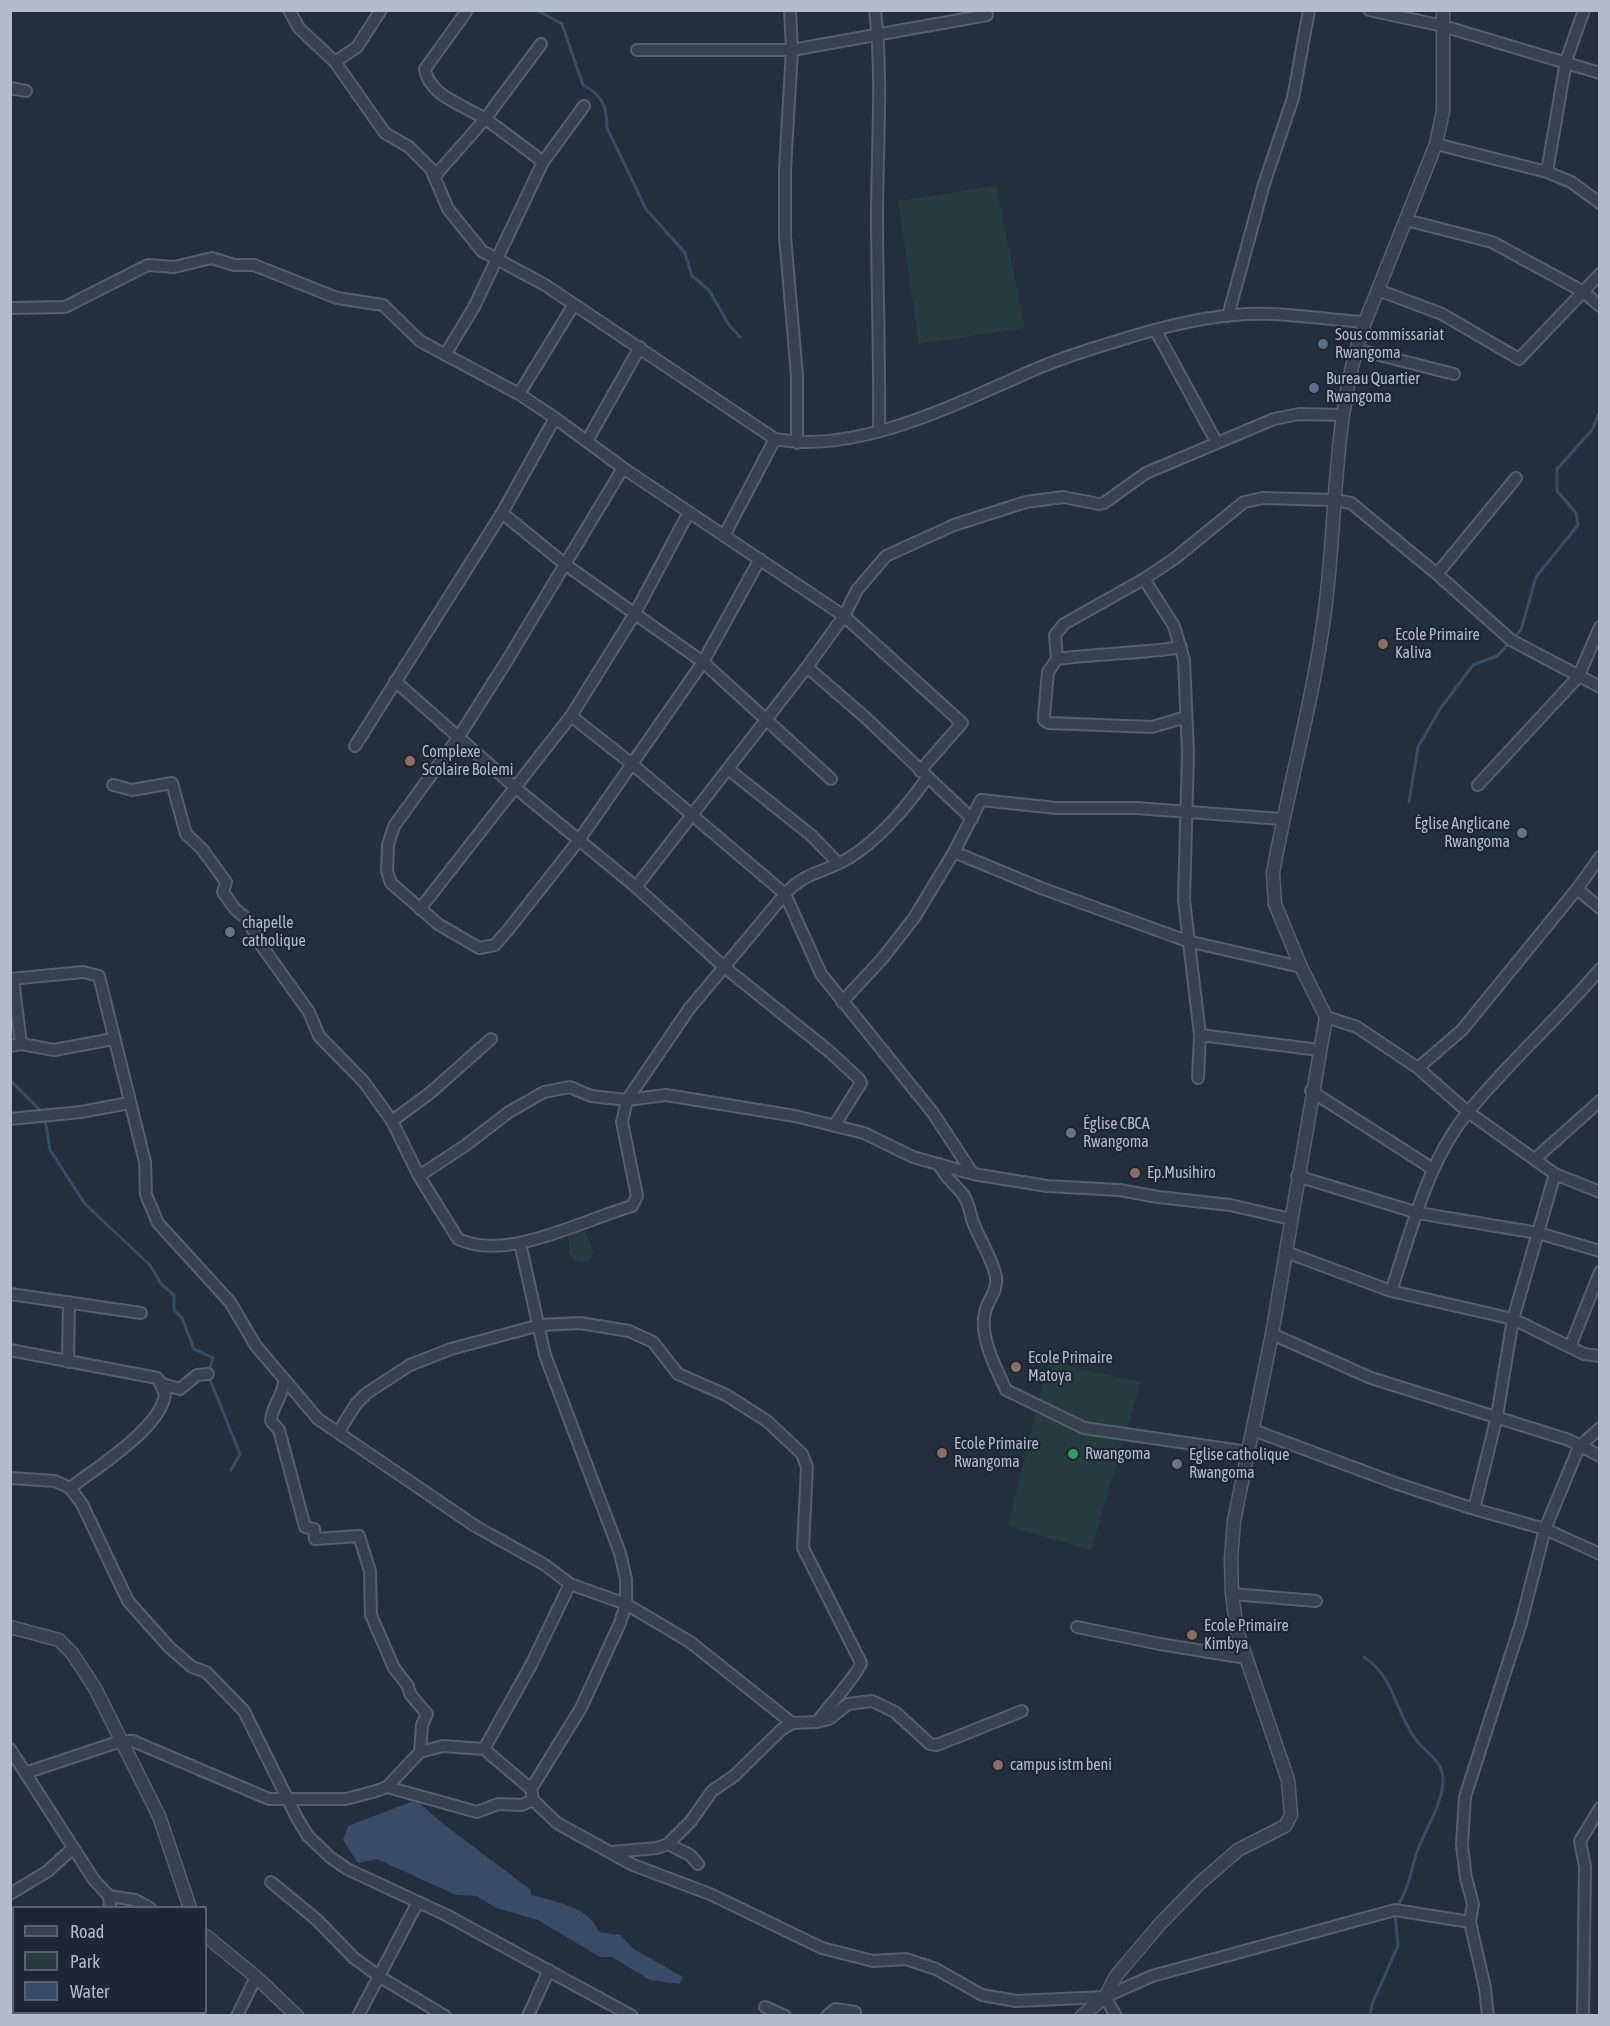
<!DOCTYPE html>
<html>
<head>
<meta charset="utf-8">
<style>
	body { margin:0 }
	#map { position:relative; width:1610px; height:2026px; overflow:hidden; background:#242f3e; font-family:"Asap Condensed",sans-serif }
	canvas { display:block }
	.frame { position:absolute; inset:0; border:12px solid #b4bcc9; pointer-events:none }
	.legend { position:absolute; left:12px; top:1906px; width:195px; height:108px; box-sizing:border-box; background:#1d2633; border:2px solid #59626f; margin:0; padding:8px 10px; list-style:none; font-size:18px; color:#b4bcc9 }
	.legend li { display:flex; align-items:center; gap:12px; height:30px }
	.legend b { width:30px; border:2px solid #59626f }
</style>
</head>
<body>
<div id="map">
<canvas width="1610" height="2026"></canvas>
<div class="frame"></div>
<ul class="legend">
<li><b style="height:8px;background:#38414e"></b>Road</li>
<li><b style="height:16px;background:#263c3f"></b>Park</li>
<li><b style="height:16px;background:#394c67"></b>Water</li>
</ul>
</div>
<script>
const ctx = document.querySelector('canvas').getContext('2d');
ctx.lineJoin = 'round';
function fill(path, color) { ctx.fillStyle = color; ctx.fill(path, 'evenodd'); }
function trace(path, color, width, dash) { ctx.strokeStyle = color; ctx.lineWidth = width; ctx.lineCap = dash ? 'butt' : 'round'; ctx.setLineDash(dash || []); ctx.stroke(path); }
function write(font, color, halo, rows, align = 'center') {
  ctx.font = font + ' "Asap Condensed",sans-serif'; ctx.lineWidth = 4.5; ctx.setLineDash([]); ctx.textBaseline = 'middle'; ctx.strokeStyle = halo; ctx.fillStyle = color; for (const [text, x, y, turn = 0] of rows) {
    ctx.save(); ctx.translate(x, y); ctx.rotate((+turn || 0) * Math.PI / 180); ctx.textAlign = isNaN(turn) ? turn : align; if (halo) ctx.strokeText(text, 0, 0); ctx.fillText(text, 0, 0); ctx.restore();
  }
}
fill(new Path2D(`
	M996 186 1025 328 919 344 898 201Z
	M585 1231 593 1251 591 1259 583 1263 574 1260 569 1254 568 1236Z
	M1048 1362 1141 1382 1091 1550 1008 1526Z`), '#263c3f');
fill(new Path2D(`
	M416 1800 442 1823 531 1890V1895C555 1902 589 1906 599 1932L620 1935 634 1949 683 1977 680 1984 650 1980 612 1957H600L538 1920 496 1908 477 1896 456 1895 377 1859 358 1863 343 1840 348 1826Z`), '#394c67');
trace(new Path2D(`
	M537 10 562 24 583 85C602 95 607 106 607 128L646 209 685 253 692 276 709 290 729 325 740 337
	M1409 802 1418 747 1440 709 1473 665 1497 656 1521 630 1536 577 1578 525 1576 513 1557 491V469L1592 430 1600 411
	M10 1080 43 1113
	M45 1119 50 1150 85 1204 150 1265 161 1284 174 1295V1310L182 1318 194 1349 213 1358 209 1370
	M209 1377 240 1454 231 1470
	M1364 1657C1396 1678 1395 1714 1417 1741 1426 1753 1442 1760 1443 1778 1444 1800 1427 1827 1419 1847 1410 1868 1411 1886 1397 1907
	M1370 2016 1372 2004 1398 1946 1395 1912`), '#394c67', 3);
const minor = new Path2D(`
	M289 10 299 28 335 62 385 133 409 147 431 169 448 209 482 251 545 285 775 439C859 455 960 402 1036 369 1062 358 1090 349 1117 341 1158 328 1204 316 1247 314 1285 312 1327 320 1365 322
	M790 10 792 50 785 169V236L797 376V443
	M875 10C883 78 877 148 877 216 877 287 880 359 879 430
	M1369 10 1443 26 1600 73
	M466 12 425 69C429 97 467 106 487 120 506 134 525 148 543 162
	M637 50H792L987 15
	M335 62 357 47 381 10
	M10 88 26 91
	M1436 144 1547 172 1571 182 1600 203
	M1547 172 1566 61 1584 10
	M434 177 485 119 541 44
	M1406 220 1492 242 1582 291 1600 306
	M1378 290 1442 314 1519 359 1600 274
	M10 308 65 307 148 265 174 267 212 258 234 265H254L337 298 383 305 420 341 519 394 555 418 623 468 844 616 962 723 920 771
	M1228 316 1264 184 1293 98 1309 10
	M1156 331 1217 443
	M1356 349 1454 374
	M445 355 474 307 543 162 584 106
	M519 394 573 306
	M587 441 640 347
	M623 468 508 659 458 738 394 826 388 845 387 871 391 883 438 924 479 948 495 945 508 930 579 840 703 662 760 559
	M502 513 566 565 703 662 831 779
	M724 536 775 439
	M1437 574 1516 478
	M1144 579 1174 626 1184 660 1188 753 1184 900 1200 1035 1198 1078
	M1057 659C1098 653 1140 654 1181 647
	M807 667 866 718 972 819
	M395 681 517 789 636 887 723 966 830 1052 859 1079 861 1083 834 1126
	M571 716 632 764 785 894 821 974 933 1113 973 1174
	M1186 717 1152 727 1048 723 1044 720V716L1048 672 1057 659 1055 635 1064 624 1144 579 1174 559 1244 502 1263 498 1334 500 1351 503 1437 574 1511 640 1600 687
	M355 746 502 513 555 418
	M728 769 812 836 838 863
	M113 785 132 790 172 783 186 834 202 849 226 882 223 892 235 909 247 919 261 945 309 1012 319 1036 364 1082 392 1121 419 1176 458 1239C507 1262 583 1220 632 1206L637 1196 622 1122 627 1100 666 1095 795 1116 864 1133 913 1157 973 1174 1047 1186 1119 1190 1158 1197 1230 1205 1291 1219
	M1478 785 1578 677 1600 627
	M1282 819 1136 808H1056L981 800 954 852 1041 888 1187 941 1301 967
	M636 887 807 667 844 616 857 590 886 556 954 525 1026 502 1063 497 1099 504 1104 503 1146 473 1274 419 1299 414 1341 415
	M1577 889 1600 908
	M420 909 571 716 634 615 689 512
	M10 979 83 972 99 976 145 1162 146 1195 158 1223 230 1302 256 1346 318 1419 475 1526 545 1565 570 1584
	M13 979 21 1044
	M842 1002 882 959 914 918 954 852
	M1326 1017 1357 1027 1418 1068 1468 1112 1555 1174 1600 1192
	M1200 1035 1319 1050
	M10 1046 21 1044 54 1050 113 1039
	M1418 1068 1462 1030 1577 889 1600 857
	M1311 1091 1433 1169
	M10 1119 81 1112 129 1103
	M392 1121 430 1093 491 1039
	M1535 1159 1600 1101
	M939 1164C946 1180 955 1183 964 1196 969 1203 970 1214 973 1222 980 1241 992 1257 996 1277 998 1291 988 1299 985 1312 979 1337 996 1368 1006 1390L1084 1428 1248 1452
	M419 1176 466 1145 509 1112 544 1092 570 1087 591 1096 627 1100 689 1009 785 894C806 871 824 873 849 858 881 838 906 808 927 778
	M1297 1176 1418 1213 1538 1233 1600 1251
	M520 1243 545 1355 620 1553 626 1579V1604L620 1623 581 1708 531 1789
	M1286 1252 1391 1291 1513 1319 1584 1354 1600 1356
	M1391 1291C1412 1230 1427 1161 1469 1111 1509 1062 1558 1019 1600 969
	M10 1294 141 1313
	M1272 1334 1371 1378 1569 1440 1600 1456
	M1570 1347 1600 1272
	M10 1350 157 1378 162 1384 180 1389 197 1375 208 1374
	M68 1362 69 1302
	M284 1381C283 1397 272 1405 271 1421L279 1430 305 1527 314 1529 315 1539 359 1536 370 1571 371 1615 394 1668 408 1686 410 1694 427 1714 422 1725 420 1752
	M1253 1430 1398 1484 1474 1509 1545 1529 1600 1554
	M339 1431 356 1404 367 1393 410 1365 451 1349 540 1325 580 1323 629 1331 653 1342 678 1374 726 1395 767 1421 802 1454 807 1467 803 1548 861 1663C860 1671 825 1711 817 1722
	M10 1478 55 1481 70 1488 82 1504 128 1601 169 1647 192 1667 206 1672 244 1711 297 1818 308 1836 330 1857 347 1869 446 1915 632 2016
	M70 1488C96 1468 162 1427 165 1394L160 1383
	M1474 1509 1497 1416 1513 1319 1555 1174
	M1232 1594 1316 1601
	M1077 1627 1160 1644 1246 1658
	M10 1749 94 1880 109 1896 135 1900 150 1908
	M484 1749 531 1665 570 1584 626 1604 690 1642 792 1723
	M25 1773 121 1741H133L269 1799H346L376 1791 387 1787 420 1752 443 1746 484 1749 531 1789 533 1800 557 1823 633 1865 710 1894 822 1948 873 1961 906 1959 936 1969 982 1995 1016 2001 1105 1997 1152 1976 1395 1910 1470 1922
	M387 1787 477 1812 498 1804 522 1805 533 1800
	M668 1844 690 1855 698 1864
	M612 1852 657 1848 668 1844 691 1821 712 1791 734 1776 781 1730 792 1723 817 1722 829 1719 848 1704 872 1701 895 1712 930 1744 937 1745 1022 1711
	M271 1882 317 1920 354 1958 380 1977 445 2016
	M10 1894 48 1871 73 1848
	M109 1896 110 1908
	M10 1953 14 1952
	M1105 1997 1116 2016
	M765 2007 785 2016
	M10 2011H14
	M121 2012 134 2016
	M67 2016V2012
	M237 2016 256 1977
	M358 2016 418 1902
	M528 2016 549 1970
	M827 2016 835 2009 855 2012
	M1488 2016 1485 1988 1470 1922 1473 1904 1466 1878 1462 1845 1465 1797 1521 1623 1545 1529 1579 1447 1600 1428
	M1583 2016 1585 1867 1580 1841 1600 1808`);
const tertiary = new Path2D(`
	M10 1627 59 1640 72 1653 95 1688 159 1816 190 1908
	M206 1936 256 1977 297 2016
	M1082 2016 1105 1997 1116 1976 1160 1924 1200 1883 1238 1850 1285 1826 1291 1815 1288 1780 1237 1631 1232 1594 1231 1559 1234 1521 1272 1334 1326 1017 1301 967 1275 904 1273 873C1290 777 1319 681 1328 583 1337 495 1335 407 1365 322L1436 144 1443 111V10`);
trace(minor, '#565f6c', 14);
trace(tertiary, '#565f6c', 15);
trace(minor, '#38414e', 10);
trace(tertiary, '#38414e', 12);
for (const [x, y, r, color] of [
	[1323,344,6,"#5c6f8a"],
	[1314,388,6,"#5c6f8a"],
	[1383,644,6,"#8d6e63"],
	[410,761,6,"#8d6e63"],
	[1522,833,6,"#6b7280"],
	[230,932,6,"#6b7280"],
	[1071,1133,6,"#6b7280"],
	[1135,1173,6,"#8d6e63"],
	[1016,1367,6,"#8d6e63"],
	[942,1453,6,"#8d6e63"],
	[1073,1454,6,"#2e9e5b"],
	[1177,1464,6,"#6b7280"],
	[1192,1635,6,"#8d6e63"],
	[998,1765,6,"#8d6e63"]
]) { const dot = new Path2D(); dot.arc(x, y, r, 0, 2 * Math.PI); ctx.fillStyle = color; ctx.fill(dot); trace(dot, '#1d2633', 2); }
write('16px', '#b4bcc9', '#1d2633', [
	["Sous commissariat",1335,335],
	["Rwangoma",1335,353],
	["Bureau Quartier",1326,379],
	["Rwangoma",1326,397],
	["Ecole Primaire",1395,635],
	["Kaliva",1395,653],
	["Complexe",422,752],
	["Scolaire Bolemi",422,770],
	["Église Anglicane",1510,824,"right"],
	["Rwangoma",1510,842,"right"],
	["chapelle",242,923],
	["catholique",242,941],
	["Église CBCA",1083,1124],
	["Rwangoma",1083,1142],
	["Ep.Musihiro",1147,1173],
	["Ecole Primaire",1028,1358],
	["Matoya",1028,1376],
	["Ecole Primaire",954,1444],
	["Rwangoma",954,1462],
	["Rwangoma",1085,1454],
	["Eglise catholique",1189,1455],
	["Rwangoma",1189,1473],
	["Ecole Primaire",1204,1626],
	["Kimbya",1204,1644],
	["campus istm beni",1010,1765]
], 'left');
</script>
</body>
</html>
